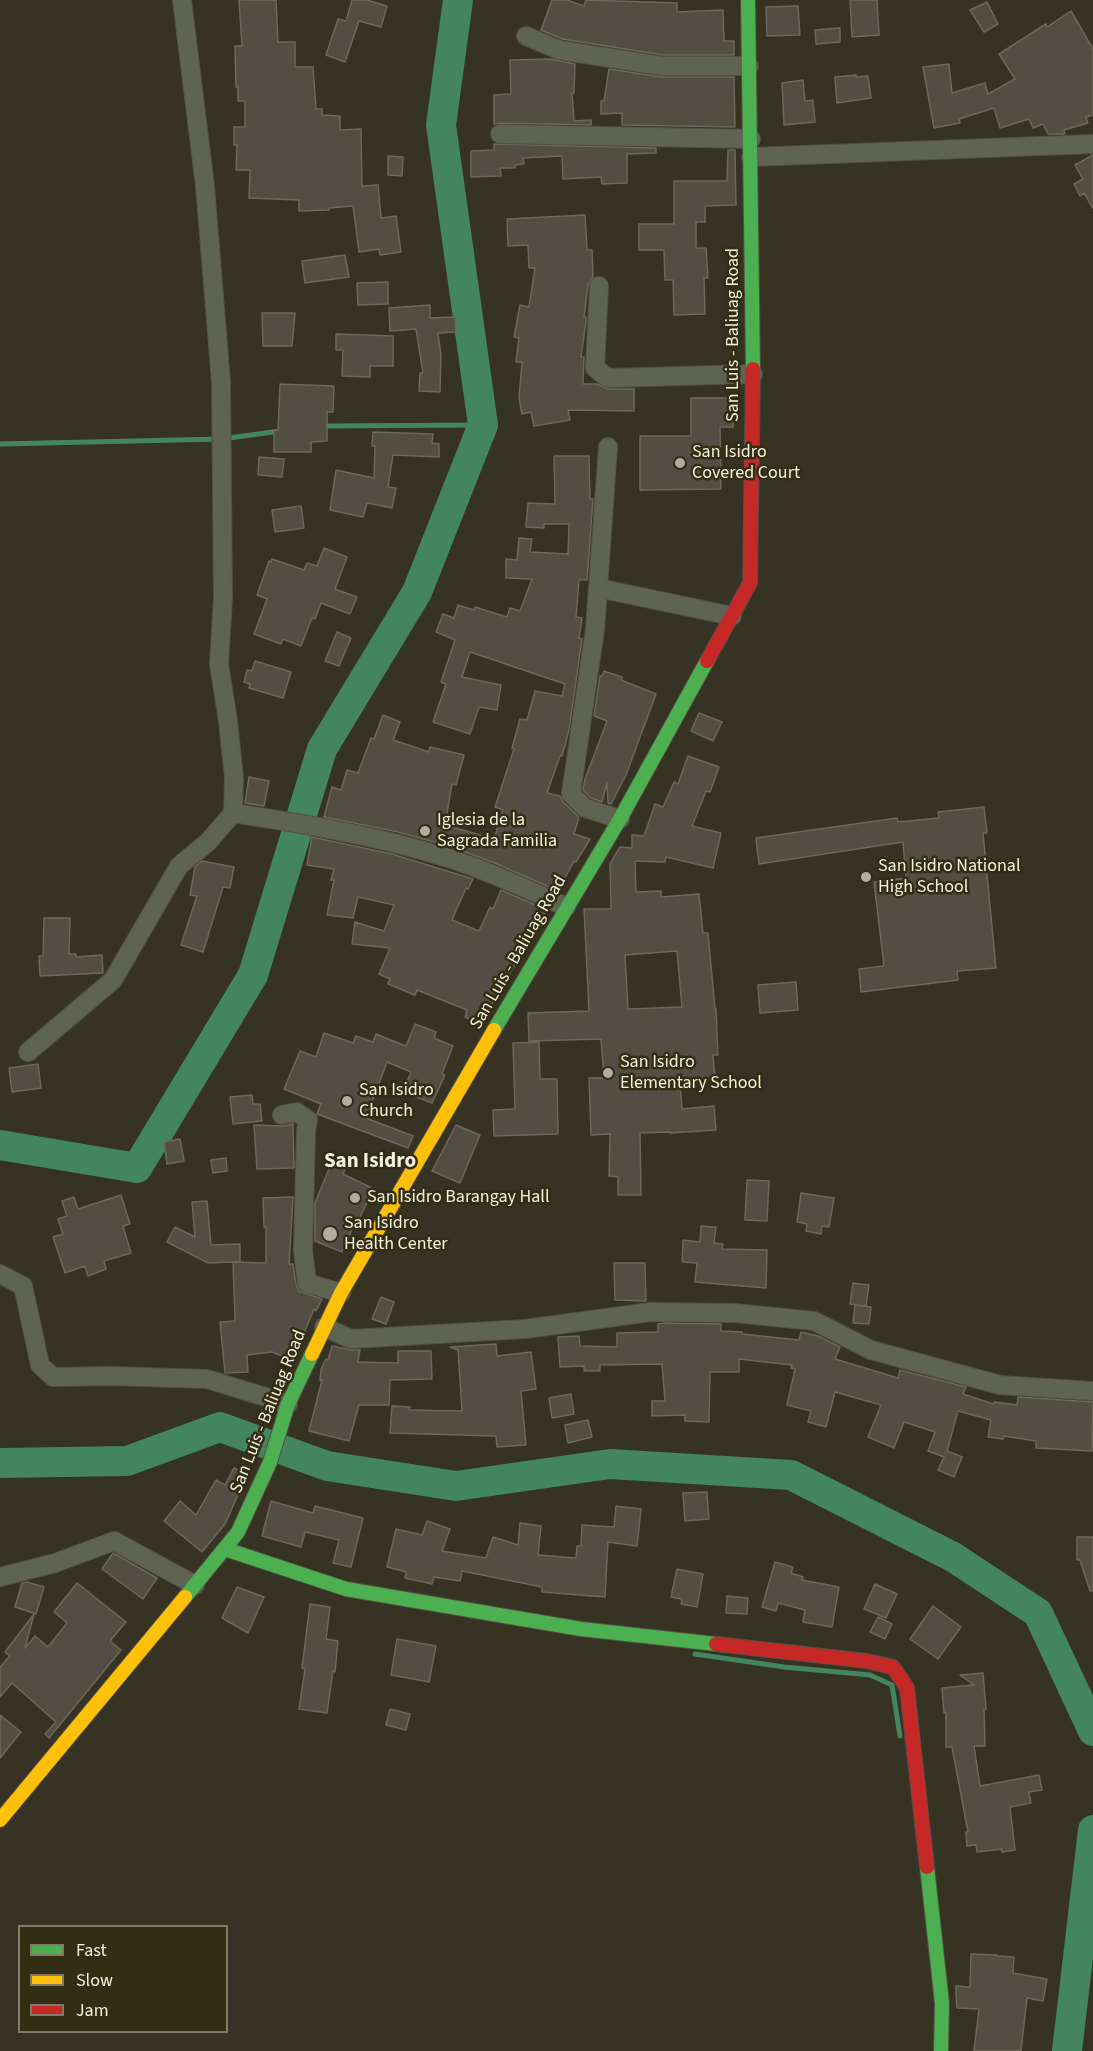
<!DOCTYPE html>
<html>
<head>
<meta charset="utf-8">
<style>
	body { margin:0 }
	#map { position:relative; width:1093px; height:2051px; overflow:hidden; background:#363224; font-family:"Source Sans 3",sans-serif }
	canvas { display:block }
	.legend { position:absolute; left:18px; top:1925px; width:210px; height:108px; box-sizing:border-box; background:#332d13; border:2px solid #817b65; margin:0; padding:8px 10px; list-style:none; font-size:18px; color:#f5f1e1 }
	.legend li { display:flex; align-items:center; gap:12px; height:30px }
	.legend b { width:30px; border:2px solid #817b65 }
</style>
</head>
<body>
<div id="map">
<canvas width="1093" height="2051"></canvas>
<ul class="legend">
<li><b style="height:8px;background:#4caf50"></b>Fast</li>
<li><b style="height:8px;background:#ffc107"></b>Slow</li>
<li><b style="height:8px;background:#c62828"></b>Jam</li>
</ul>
</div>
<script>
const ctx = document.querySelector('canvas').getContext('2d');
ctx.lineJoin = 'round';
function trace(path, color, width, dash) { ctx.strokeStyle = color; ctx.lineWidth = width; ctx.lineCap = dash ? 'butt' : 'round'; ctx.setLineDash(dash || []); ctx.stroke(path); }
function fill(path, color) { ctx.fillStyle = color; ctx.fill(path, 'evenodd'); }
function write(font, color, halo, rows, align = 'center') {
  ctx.font = font + ' "Source Sans 3",sans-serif'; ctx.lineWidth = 5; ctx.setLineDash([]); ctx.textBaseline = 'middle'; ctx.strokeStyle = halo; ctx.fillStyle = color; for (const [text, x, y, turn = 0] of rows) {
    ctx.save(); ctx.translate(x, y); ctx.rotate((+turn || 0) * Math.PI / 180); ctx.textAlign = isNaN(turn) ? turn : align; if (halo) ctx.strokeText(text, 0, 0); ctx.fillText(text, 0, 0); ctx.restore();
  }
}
trace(new Path2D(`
	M322 426 483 425
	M0 444 222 439 280 431
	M695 1654 784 1667 870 1675 892 1685 900 1736`), '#43855e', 5);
trace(new Path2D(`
	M0 1145 137 1168 253 975 322 749 417 592 483 425 441 125 458 0
	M0 1463 127 1461 220 1427 327 1466 456 1486 610 1464 791 1475 953 1557 1038 1613 1093 1731
	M1067 2051 1093 1830`), '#43855e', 30);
const building = new Path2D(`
	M239 0H276L278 42H295V67H313L316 109H322V115L340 116V130L361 129 362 186 378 185 381 218 396 216 401 252 380 255 379 249 359 252 353 206 329 208V210L299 211V200L249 198 250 170H236L237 145H234V127H245V101H238V87H236L235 46H242Z
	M352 0H367L387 6 381 27 359 21 345 62 326 55 338 19 346 21Z
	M552 0H567L584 6 586 0 677 3V12L723 10 724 41H734V55H663L562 39 541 30Z
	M850 0H877L879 35 852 37Z
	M987 2 998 24 984 32 970 10Z
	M798 6 800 35 767 36 766 7Z
	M1071 11 1093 49V115L1086 117 1088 123 1064 130 1065 134H1048L1043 124 1033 128 1029 119 1000 128 994 108 959 119 960 123 934 128 923 67 949 64 952 93 985 83 988 94 1015 79 999 54 1046 24 1047 27Z
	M840 28V42L816 44 815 30Z
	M550 59 575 64 574 93H572L574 121 591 120V125L500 123 494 124V95L511 94 510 60Z
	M609 69 662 77H734L735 127 622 125V113L601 114V101H604Z
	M856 75V77L868 76 871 98 837 103 835 77Z
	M803 80 805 101 813 100 815 122 784 125 782 83Z
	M494 144 656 148V153L627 154V183L602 184 601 177 563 179 562 156 523 158 524 164 515 165V168H500L501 176 471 177V151L494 150Z
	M728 150H735L736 205 705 206V222H696V248H706L708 278H704L705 314 674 315 673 280H665L664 250H639V224H674V181H727Z
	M1093 155V208L1084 193 1080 196 1074 184 1083 179 1075 165Z
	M388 156 403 157 402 176 388 175Z
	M585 215 587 250H592L593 277 588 285 584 317H586V322L581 357H584L583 384H597L608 389H634V411L568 410 570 420 534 426 531 412 522 414 519 398 522 362H516L519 338 514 337 520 305 529 307 535 268H529L528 245 508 246 507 219Z
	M345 255 349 277 305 283 302 261Z
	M388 282V304L358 305 357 283Z
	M430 305V318L455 317 456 332 438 333 441 356 440 392 419 391 420 373H423L416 329 390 331 389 308Z
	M262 313H295L292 346H263Z
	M336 334 393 336V366H370V377L342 376 343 350H336Z
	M280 384 334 386 333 412H327V441L311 442V452H274V430H278Z
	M691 398H733V427H720L721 489 640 490V436H691Z
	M373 432 433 434 432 443 439 444V457L393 455 388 487 396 488 392 508 367 503 363 517 330 510 336 470 374 478 375 446H372Z
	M554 456H589L590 499H593L587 580H579L576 617 582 618 579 638 582 639 569 730 562 756H560L547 793 560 796 563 802 579 817 574 834 590 839 576 862 574 861 558 891 497 864 452 847 398 832 324 817 332 787 341 790 347 770 358 773 371 738 374 739 383 715 400 722 393 740 429 752 430 747 464 755 456 785 452 784 445 825 494 839 503 810 495 807 514 749 512 748 520 719 527 720 535 691 562 696 565 684 470 652 462 677 501 685 497 710 479 707 470 734 433 722 446 684 441 682 455 640 436 632 443 614 454 618 458 605 474 610 475 607 507 617 510 608 520 611 532 579 506 578V559L517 560 519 538 532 539 530 552 568 554 569 524H544V528L526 527 528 503 555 504Z
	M259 457 284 459 282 477 258 475Z
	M301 506 304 528 275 532 272 510Z
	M324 548 347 557 335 589 357 597 350 614 321 603 315 619 312 618 301 646 283 639 281 644 254 634 267 599 257 595 269 561 271 562 272 559 304 570 307 563 317 566Z
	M337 632 351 638 339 666 325 661Z
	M255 661 291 672 283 698 249 688 250 684 244 682 247 670 252 671Z
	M604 671 622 677 621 680 656 694 626 775 611 804 608 803 607 783 602 802 591 798 583 790 585 779 607 721 594 716 600 676H602Z
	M699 713 722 722 713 741 691 731Z
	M688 756 719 767 710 792 706 791 692 826 721 833 713 868 666 857 665 862 635 861 636 892 661 891V897L699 894 703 933H708L715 1009H716L718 1055H713L715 1079 680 1082 682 1109 714 1106 716 1130 670 1133V1132L640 1133 641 1195H618V1177L609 1176 610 1134 591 1135 589 1078H604L601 1039 529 1041 528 1013 589 1011 584 909H611L610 864 620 847 632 848V835L644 836 655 804 663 807 674 782 678 784ZM677 951 682 1007 628 1009 625 955Z
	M249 777 269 781 264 806 245 803Z
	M984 807 987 833H983L996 968 957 971 958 980 861 992 859 969 884 966 874 882 906 878 903 842 759 864 756 838 897 818 898 822 939 818 938 812Z
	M312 837 392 854 473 879 468 889 466 888 452 920 479 931 490 907 493 909 501 890 547 910 480 1024 465 1017 467 1010 417 990 415 995 388 984 390 979 379 974 390 948 352 944 355 922 384 931 394 905 358 897 353 918 327 915 334 880H331L334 869 307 865Z
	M202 861 234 867 230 888 223 887 203 952 181 945 197 896 190 895 195 867Z
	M44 918H70L69 954H76V957L102 955 103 973 40 976 39 956H43Z
	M796 982 798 1010 760 1013 758 985Z
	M415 1024 436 1032 434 1038 453 1046 442 1074 445 1075 432 1103 403 1092 411 1072 387 1062 366 1118 413 1136 408 1148 317 1114 321 1104 284 1089 300 1051 316 1057 324 1033 353 1043 356 1036 373 1042 376 1034 406 1046Z
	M539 1042 540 1079H557L558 1134 494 1136 493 1110 515 1109 513 1043Z
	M38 1064 41 1088 12 1092 9 1068Z
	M252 1095 253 1104H260L262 1121 233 1124 230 1097Z
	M293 1124 294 1168 257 1169 254 1125 284 1126Z
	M456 1125 480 1135 460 1183 432 1171Z
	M180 1139 184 1161 167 1164 164 1142Z
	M226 1158 227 1171 213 1173 211 1160Z
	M331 1164 345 1170 343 1174 374 1189 359 1219 357 1218 342 1252 315 1241V1203Z
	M747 1180 769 1181 767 1221 745 1220Z
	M801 1193 834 1198 829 1227 822 1226 821 1234 806 1231 807 1224 797 1222Z
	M121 1195 130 1224 123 1226 131 1253 104 1261 106 1269 88 1276 85 1266 65 1273 53 1237 63 1234 58 1219 67 1216 62 1201 74 1197 78 1209Z
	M293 1197 289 1264H293L296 1284 299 1291 322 1299 316 1311 314 1309 293 1360 272 1352 247 1355 248 1372 225 1373 220 1322 235 1321 233 1262 208 1263 167 1242 175 1227 195 1237 192 1202 207 1201 211 1245 240 1244V1262H233L266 1263V1227H264L263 1198Z
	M701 1226 716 1227 714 1243 723 1244 722 1249 767 1250 766 1288 695 1282 697 1263 682 1262 683 1240 700 1242Z
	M614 1263H645L646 1301 615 1300Z
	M853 1283 869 1285 866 1306 850 1304Z
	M381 1297 394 1302 386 1324 372 1319Z
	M855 1305 871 1307 869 1324 853 1323Z
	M665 1323 721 1324V1331L742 1332V1334L799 1340 801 1332 818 1336 840 1347 835 1359 898 1378 900 1370 966 1387 963 1394 993 1404 994 1402 1017 1405 1018 1397 1093 1402 1092 1451 1036 1448V1441L1004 1436 1003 1439 988 1437 991 1420 958 1411 947 1451 962 1457 954 1477 938 1470 944 1457 928 1451 935 1432 904 1422 894 1448 868 1437 881 1405 835 1392 826 1427 808 1422 811 1411 787 1405 795 1369 791 1368 792 1365 739 1359V1372H710L709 1422 685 1421V1415L652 1416V1401H665L662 1364 600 1365V1371H584V1366L560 1367 558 1337 579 1336 580 1346 617 1347V1333L658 1332V1324Z
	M496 1344 497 1356 531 1352 536 1389 521 1391 526 1445 497 1447 496 1436 390 1433 392 1406 410 1407 409 1410 462 1411 458 1350 450 1347Z
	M332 1346 351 1350H360L358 1362 398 1363V1351H431L432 1379 390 1380 389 1405H359L349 1441 309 1431 322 1380H320L321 1369 326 1359 328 1360Z
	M571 1394 574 1414 552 1418 549 1398Z
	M588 1420 592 1437 568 1443 565 1425Z
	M234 1468 247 1475 225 1524 202 1552 164 1521 180 1501 196 1515 216 1480 225 1485Z
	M707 1492 709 1519 685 1521 683 1493Z
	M271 1501 313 1513 315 1506 363 1518 351 1567 333 1563 339 1540 305 1532 301 1547 262 1536Z
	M616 1506 641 1509 637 1546 608 1542 605 1597 542 1592V1587L462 1571 460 1581 434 1577 432 1584 405 1578 406 1572 387 1567 396 1529 422 1535 427 1521 450 1529 442 1551 486 1558 493 1537 518 1545 520 1523 541 1526 538 1555 576 1558 577 1546H581L582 1525 614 1527Z
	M1077 1537H1093V1591H1090L1080 1560H1077Z
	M113 1553 157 1578 143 1599 102 1569Z
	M775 1562 793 1567 791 1573 803 1577 802 1580 839 1587 832 1627 803 1622 805 1610 778 1603 776 1611 762 1607Z
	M677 1569 703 1574 697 1607 681 1604 682 1599 671 1597Z
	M27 1582 44 1587 36 1614 15 1607 22 1583Z
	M77 1583 126 1622 110 1641 121 1650 49 1738 45 1734 56 1722 12 1683 0 1697V1667L10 1656 5 1652 34 1614 25 1648 35 1636 48 1647 67 1623 54 1612Z
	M875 1584 897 1594 886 1618 864 1609Z
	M237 1587 264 1597 248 1633 222 1618Z
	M727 1596 748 1598 747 1614 726 1613Z
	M310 1604 330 1607 326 1639 338 1641 335 1672 333 1671 327 1713 299 1709 305 1669 302 1668Z
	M933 1606 961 1627 938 1659 910 1639Z
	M878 1617 892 1624 885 1639 870 1632Z
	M397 1639 436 1646 429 1682 391 1675Z
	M983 1673 986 1709H984L985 1746H974L980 1786 1039 1775 1042 1790 1029 1792 1031 1803 1010 1807 1015 1850 1002 1852V1849L977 1852 976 1845 967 1846 966 1832H968L952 1747H946V1712L944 1713 942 1688 974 1685 960 1675Z
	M390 1709 410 1714 406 1730 386 1725Z
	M0 1715 21 1732 0 1758Z
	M971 1954 997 1955V1956L1014 1957 1013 1973 1047 1979 1043 2001 1027 1998 1021 2051H974L979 2009 957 2008 956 1993V1986L970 1987Z`);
fill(building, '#534e43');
trace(building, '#6d675c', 1.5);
const street = new Path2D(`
	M526 36 559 50 662 66H749
	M500 134 751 139
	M751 157 1093 144
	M599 286 595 368 608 378 753 374
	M608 447 595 629 571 794 585 808 620 819
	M598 588 732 616
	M233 813C305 824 378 836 448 858 489 871 528 889 566 907
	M28 1052 113 980 179 866 208 842 233 813 234 778 228 721 219 664 223 598 221 382 205 186 182 0
	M282 1115 297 1112 308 1120 306 1131 303 1251 307 1283 341 1293
	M0 1274 23 1286 40 1365 53 1377 112 1376 207 1379 288 1404
	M324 1327 351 1339 525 1329 651 1312 735 1313 814 1321 871 1350 1000 1385 1093 1391
	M0 1577 55 1563 114 1541 195 1585`);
const fast = new Path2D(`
	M748 0 753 369
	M494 1030 620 819 707 661
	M225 1549 346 1589 581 1629 716 1644
	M185 1597 238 1532 270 1462 288 1404 312 1354
	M927 1867 942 2003 941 2051`);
const slow = new Path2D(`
	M312 1354 341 1293 494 1030
	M0 1820 185 1597`);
const jam = new Path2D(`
	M707 661 750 583 753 369
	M716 1644 867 1661 893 1667 907 1688 927 1867`);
trace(street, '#535044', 20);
trace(fast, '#535044', 16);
trace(slow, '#535044', 16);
trace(jam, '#535044', 16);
trace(street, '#5e6354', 18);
trace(fast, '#4caf50', 14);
trace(slow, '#ffc107', 14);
trace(jam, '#c62828', 14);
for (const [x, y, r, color] of [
	[680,463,6,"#b2ae9f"],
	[425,831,6,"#b2ae9f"],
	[866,877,6,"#b2ae9f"],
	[608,1073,6,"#b2ae9f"],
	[347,1101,6,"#b2ae9f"],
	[355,1198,6,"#b2ae9f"],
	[330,1234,8,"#b2ae9f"]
]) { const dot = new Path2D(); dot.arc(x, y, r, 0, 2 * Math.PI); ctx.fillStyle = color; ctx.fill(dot); trace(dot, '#332d13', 2); }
write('18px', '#f5f1e1', '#332d13', [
	["San Luis - Baliuag Road",734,335,-90],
	["San Luis - Baliuag Road",519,953,-60],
	["San Luis - Baliuag Road",269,1412,-68]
]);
write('18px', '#f5f1e1', '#332d13', [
	["San Isidro",692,453],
	["Covered Court",692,474],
	["Iglesia de la",437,821],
	["Sagrada Familia",437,842],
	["San Isidro National",878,867],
	["High School",878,888],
	["San Isidro",620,1063],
	["Elementary School",620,1084],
	["San Isidro",359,1091],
	["Church",359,1112],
	["San Isidro Barangay Hall",367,1198],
	["San Isidro",344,1224],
	["Health Center",344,1245]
], 'left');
write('bold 21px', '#f5f1e1', '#332d13', [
	["San Isidro",370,1162]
]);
</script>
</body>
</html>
